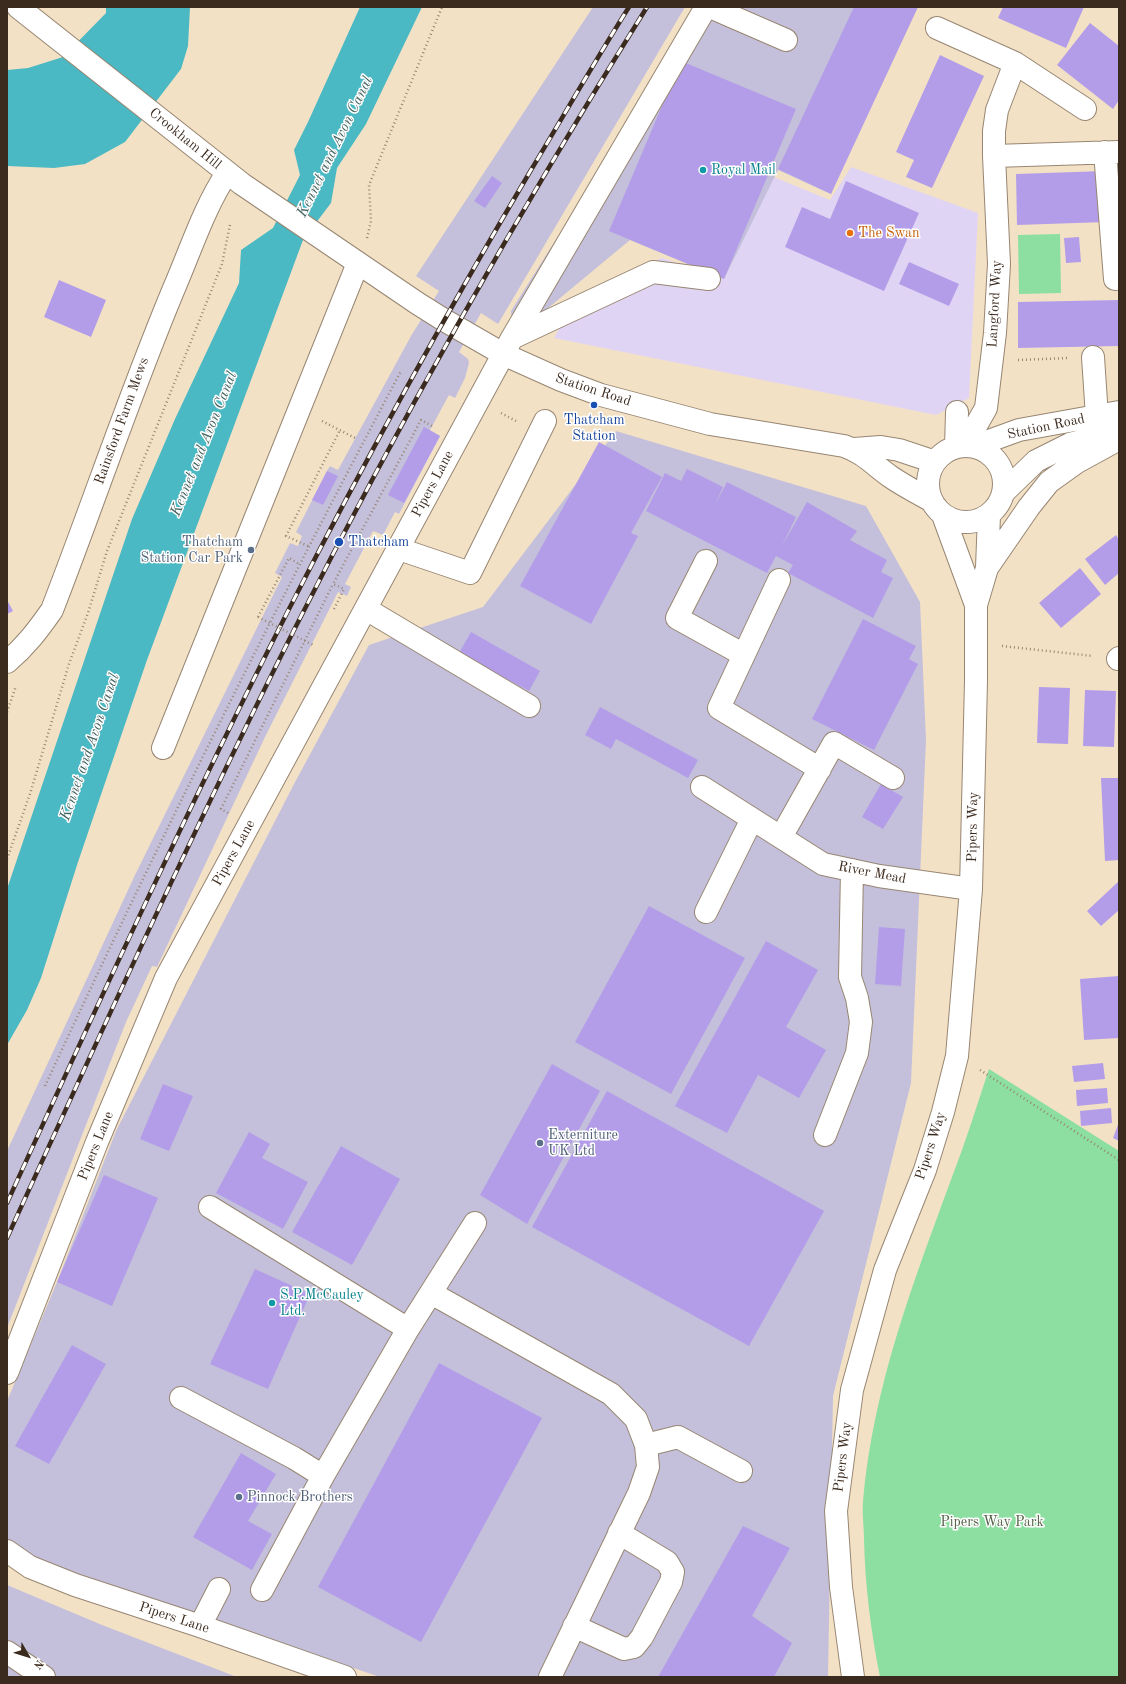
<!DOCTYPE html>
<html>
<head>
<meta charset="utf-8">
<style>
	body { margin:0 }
	#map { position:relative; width:1126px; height:1684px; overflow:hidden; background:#f3e1c6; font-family:"Old Standard TT",serif }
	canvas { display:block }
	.frame { position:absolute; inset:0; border:8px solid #3b2a1e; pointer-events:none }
	.north { position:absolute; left:8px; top:1636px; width:40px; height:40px; -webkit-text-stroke:3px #fff; paint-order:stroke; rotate:129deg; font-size:11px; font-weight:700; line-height:16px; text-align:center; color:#3b2a1e }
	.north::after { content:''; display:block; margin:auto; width:14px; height:18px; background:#3b2a1e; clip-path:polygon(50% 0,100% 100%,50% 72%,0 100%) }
</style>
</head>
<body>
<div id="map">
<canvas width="1126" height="1684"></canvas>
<div class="frame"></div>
<div class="north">N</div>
</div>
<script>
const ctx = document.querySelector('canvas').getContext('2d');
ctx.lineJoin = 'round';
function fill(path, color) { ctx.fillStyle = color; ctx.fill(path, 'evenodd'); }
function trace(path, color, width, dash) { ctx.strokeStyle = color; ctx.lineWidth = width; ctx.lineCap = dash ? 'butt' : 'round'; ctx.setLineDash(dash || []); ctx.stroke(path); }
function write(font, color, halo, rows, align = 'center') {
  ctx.font = font + ' "Old Standard TT",serif'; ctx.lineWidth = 3; ctx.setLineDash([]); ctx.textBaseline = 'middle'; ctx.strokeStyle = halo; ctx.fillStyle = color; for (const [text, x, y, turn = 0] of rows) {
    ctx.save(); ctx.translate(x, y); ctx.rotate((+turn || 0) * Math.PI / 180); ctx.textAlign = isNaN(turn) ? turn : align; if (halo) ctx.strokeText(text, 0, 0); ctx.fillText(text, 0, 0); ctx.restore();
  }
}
fill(new Path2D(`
	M851 167 978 213 969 398 936 415 554 338 577 295 662 258 724 279 769 175 830 200Z`), '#e0d4f4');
fill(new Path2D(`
	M593 7H685L498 324 481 313 459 352 468 359 469 363 465 378 455 398 449 395 430 430 440 436 399 514 395 512 383 535 373 531 345 584 351 587 347 596 338 592 265 737 157 967 152 966 126 1022 7 1328V1151L135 875 282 577 275 573 290 543 298 546 302 536 296 532 327 471 330 466 338 470 411 336 439 291 416 276Z
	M702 7H911L831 194 778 170 724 279 630 240 512 338 511 311Z
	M616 431 866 506 920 602 926 740 911 1083 833 1396 828 1677H380L35 1560 7 1540V1401L57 1282 116 1131 294 784 369 645 483 607Z
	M7 1585 102 1625 237 1677H7Z`), '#c4c0db');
fill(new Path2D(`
	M1060 234 1061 293 1019 294 1018 235Z
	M989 1069 1119 1151V1677H880C871 1632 865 1586 864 1539 864 1527 862 1514 863 1501 873 1387 913 1283 952 1177 966 1141 977 1105 989 1069Z`), '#8cdfa0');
fill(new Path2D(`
	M106 7H190L188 46 181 69 125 142 85 164 54 168 7 166V70L28 68 63 57 106 13Z
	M360 7H422L366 124 337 168 331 203 303 240 147 660 78 862 41 978 27 1010 7 1045V889L132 519 175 419 239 283 241 250 273 228 300 175 294 150 308 122Z`), '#4ab9c3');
fill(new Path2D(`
	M854 7H918L831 194 778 169Z
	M1003 7H1084L1066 48 998 18Z
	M1090 23 1119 46V100L1113 109 1057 65Z
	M940 55 984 76 932 188 906 177 914 160 896 152Z
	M681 61 796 109 724 279 609 231Z
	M1104 171 1106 222 1017 225 1016 174Z
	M492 176 502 183 485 208 474 201Z
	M846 181 919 213 884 291 785 247 802 207 830 219Z
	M1079 237 1081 262 1066 263 1064 238Z
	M909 262 959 284 949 306 899 284Z
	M59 280 106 300 91 337 44 317Z
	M1119 300V346L1018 348V302Z
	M424 427 440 436 404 503 388 495Z
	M599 442 662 477 631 533 638 536 591 624 520 586Z
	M687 469 723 487 715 505 727 482 796 517 782 546 807 502 857 531 850 540 887 560 881 572 893 578 873 618 788 573 793 565 776 556 767 573 646 511 665 473 681 481Z
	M327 471 338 476 323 505 312 500Z
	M1116 535 1119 540V573L1105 585 1085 559Z
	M1080 568 1101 594 1061 628 1039 603Z
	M7 600 13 611 7 614Z
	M863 619 916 646 909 659 918 664 874 750 812 719Z
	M471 632 540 671 529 691 459 653Z
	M1039 687 1070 688 1068 744 1037 743Z
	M1085 690 1116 691 1114 747 1083 746Z
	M600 707 698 760 688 778 616 739 611 749 585 735Z
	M1101 778H1119V860L1105 861Z
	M881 784 903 797 883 829 862 817Z
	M1119 881V910L1101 926 1087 911Z
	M649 906 745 958 671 1094 575 1042Z
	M879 927 905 929 901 986 875 984Z
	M766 941 818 970 786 1027 826 1050 799 1098 758 1075 727 1133 675 1106Z
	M1119 976V1038L1084 1040 1080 979Z
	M1103 1063 1105 1079 1074 1082 1072 1066Z
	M552 1064 600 1091 527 1224 480 1195Z
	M163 1084 193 1096 169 1151 140 1139Z
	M1107 1088 1108 1103 1077 1106 1076 1090Z
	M607 1091 824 1211 749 1346 532 1227Z
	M1111 1108 1112 1123 1081 1126 1080 1111Z
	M1119 1122V1141L1113 1138Z
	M249 1132 270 1144 262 1158 308 1182 283 1229 216 1193Z
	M341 1146 400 1179 352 1265 292 1232Z
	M104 1175 158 1198 112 1306 57 1282Z
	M255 1269 310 1294 268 1389 210 1364Z
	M72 1345 106 1364 49 1464 15 1446Z
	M439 1363 542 1418 421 1642 318 1587Z
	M241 1453 276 1474 248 1521 272 1534 252 1570 193 1537Z
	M743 1526 790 1548 752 1616 792 1643 774 1677H658Z`), '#b39de8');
const minor = new Path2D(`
	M18 7 242 184 417 303 444 320 503 354 561 380 601 395 650 408 710 424 844 446C863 452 875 466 891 477 904 486 918 493 932 501
	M710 7 786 40
	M937 28 1015 63 1085 109
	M1105 152 1115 279
	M994 156V131L997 110 1015 63
	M512 338 653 272 709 279
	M1093 357 1097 417
	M965 445 986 408 995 333 999 264 994 156 1119 152
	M928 484a38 38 0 1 1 76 0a38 38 0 1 1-76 0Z
	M975 446 1019 430 1119 412
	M956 447 957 412
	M854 449 881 447 899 450 935 462
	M1004 492 1036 461 1070 444 1116 432
	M943 515 976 605
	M399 549 470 573 545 421
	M706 561 677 618 744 655
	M987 568 1029 507 1049 482 1077 462 1119 439
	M779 580 719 708 820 769
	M366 609 529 706
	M1118 659 1119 658
	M7 662C26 646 38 630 52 610 94 502 130 393 175 286 191 249 204 208 227 173
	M163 748 358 263
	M702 787 823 864 879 876 971 889
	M781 837 834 743 893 778
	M706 912 752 819
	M825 1135 857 1053 861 1022 857 998 850 977 852 870
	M210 1207 408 1329
	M431 1293 611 1394 636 1419 646 1445 648 1467 639 1493 550 1677
	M7 1373 97 1142 166 978 512 338 706 7
	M181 1398 294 1458 323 1476
	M646 1445 678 1437 741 1471
	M7 1551 30 1567 75 1585 200 1626 345 1677
	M262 1590 323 1476 408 1329 475 1223
	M200 1626 219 1589
	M574 1626 624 1649 634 1647 642 1637 671 1582 673 1572 667 1562 619 1533
	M7 1652 44 1677
	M853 1677 841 1587 836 1511 852 1390 885 1270 925 1170 943 1112 957 1056 971 889 976 681V605L987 568 989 515`);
trace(minor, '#978672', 24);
trace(new Path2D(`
	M367 238 371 221 369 185 442 7
	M1018 360 1069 358
	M501 413 518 422
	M322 421 357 439
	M308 546 286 536 340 430
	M334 609 344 589 333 584 421 420 434 427
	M258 617 289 558 299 564
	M1002 646 1093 656
	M7 712 16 686
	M228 813 221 809 333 584
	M7 859 30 794 69 664 88 613 107 551 222 264 230 225
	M980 1070 1119 1160
	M45 1086C157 844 276 606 401 371`), '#978672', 2.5, [1, 3]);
trace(minor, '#fff', 22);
const rail = new Path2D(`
	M7 1203C98 1003 190 804 289 609 365 460 446 314 531 170 564 115 595 61 629 7
	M7 1238C100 1034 193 831 293 632 401 418 520 210 647 7`);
trace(rail, '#3b2a1e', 4.5);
trace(rail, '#fff', 3, [9]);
trace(new Path2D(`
	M258 617 315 646`), '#978672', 2.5, [1, 3]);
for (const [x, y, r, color] of [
	[703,170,4,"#0f9aa8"],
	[850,233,4,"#e8710a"],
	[594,405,4,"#1a4fb4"],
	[339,542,5,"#1a4fb4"],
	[251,550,4,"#5c6f8a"],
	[540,1143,4,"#5c6f8a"],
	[272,1303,4,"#0f9aa8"],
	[239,1497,4,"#5c6f8a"]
]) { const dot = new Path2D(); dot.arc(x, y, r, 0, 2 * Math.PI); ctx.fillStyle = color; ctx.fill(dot); trace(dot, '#fff', 1.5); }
write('14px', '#3b2a1e', '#fff', [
	["Crookham Hill",185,139,39],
	["Langford Way",995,304,-87],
	["Station Road",593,390,18],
	["Rainsford Farm Mews",122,421,-70],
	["Station Road",1046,427,-12],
	["Pipers Lane",433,484,-62],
	["Pipers Way",973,827,-89],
	["Pipers Lane",234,853,-61],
	["River Mead",872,873,11],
	["Pipers Lane",96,1146,-68],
	["Pipers Way",931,1146,-72],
	["Pipers Way",843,1457,-83],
	["Pipers Lane",174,1618,18]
]);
write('14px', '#0d838f', '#fff', [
	["Royal Mail",711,170],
	["S.P.McCauley",280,1295],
	["Ltd.",280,1311]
], 'left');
write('14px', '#c56008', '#fff', [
	["The Swan",858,233]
], 'left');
write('14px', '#164399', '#fff', [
	["Thatcham",594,420],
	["Station",594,436],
	["Thatcham",348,542,"left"]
]);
write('14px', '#4e5e75', '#fff', [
	["Thatcham",243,542,"right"],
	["Station Car Park",243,558,"right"],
	["Externiture",548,1135],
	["UK Ltd",548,1151],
	["Pinnock Brothers",247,1497]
], 'left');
write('14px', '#536045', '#fff', [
	["Pipers Way Park",992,1522]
]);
write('italic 15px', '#416360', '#fff', [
	["Kennet and Avon Canal",335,147,-64],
	["Kennet and Avon Canal",204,444,-68],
	["Kennet and Avon Canal",90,747,-71]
]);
</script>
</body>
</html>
